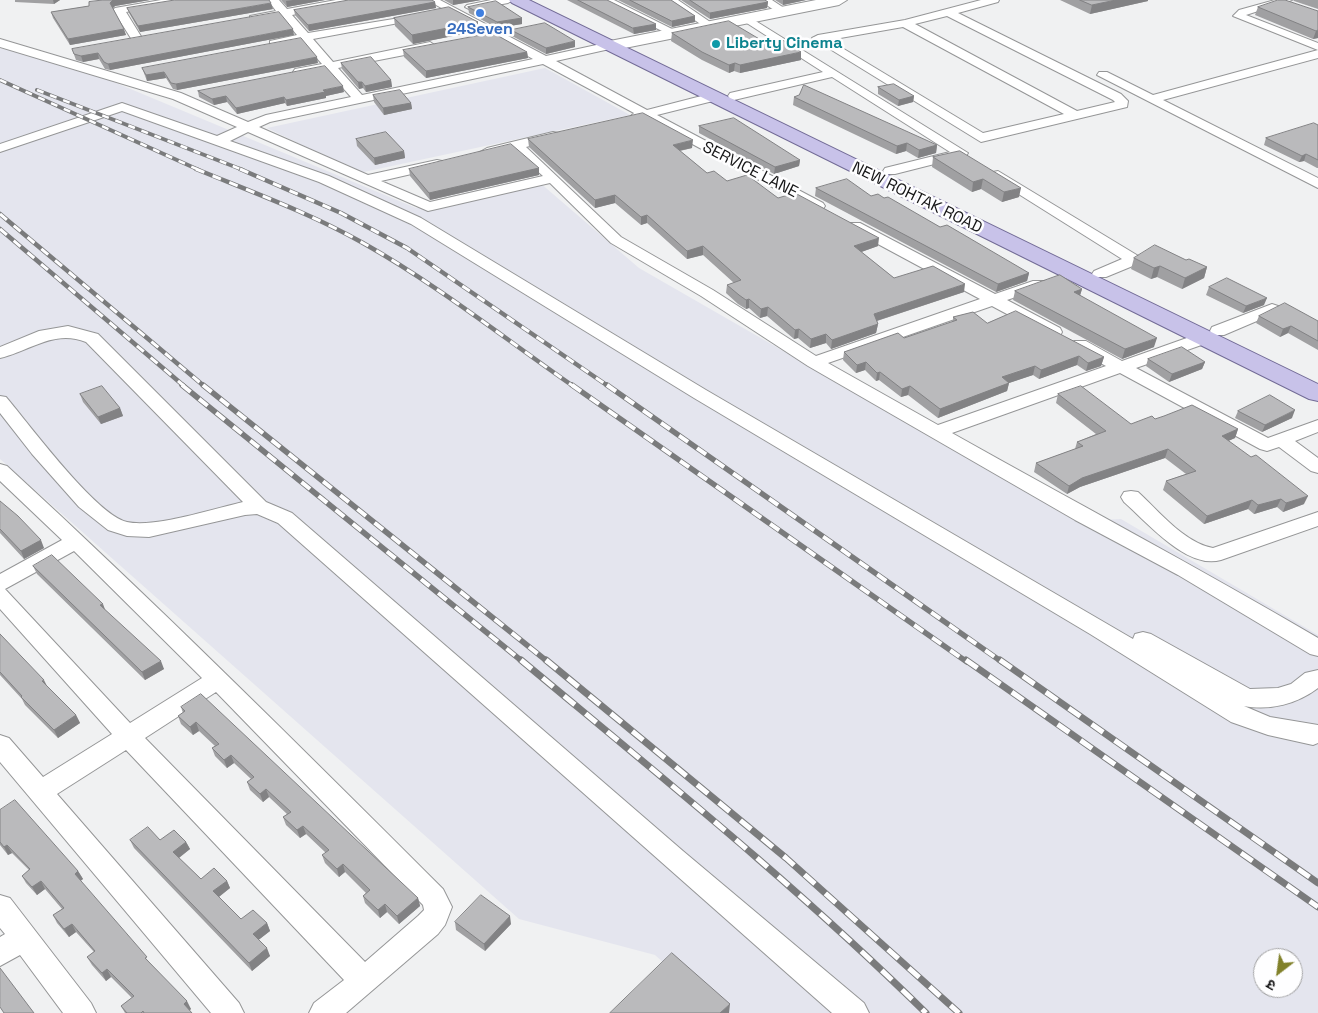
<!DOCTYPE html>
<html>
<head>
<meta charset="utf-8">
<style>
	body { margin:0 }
	#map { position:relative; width:1318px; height:1013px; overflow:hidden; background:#f0f1f2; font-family:"Space Grotesk","Noto Sans Devanagari",sans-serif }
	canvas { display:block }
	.north { position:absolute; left:1253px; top:948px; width:50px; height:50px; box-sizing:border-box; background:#fefeff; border:1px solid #a1a1a2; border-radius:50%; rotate:210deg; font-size:14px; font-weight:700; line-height:20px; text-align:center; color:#161617 }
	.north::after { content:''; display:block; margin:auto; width:18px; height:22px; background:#81812b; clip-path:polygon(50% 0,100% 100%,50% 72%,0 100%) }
</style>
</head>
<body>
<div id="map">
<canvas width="1318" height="1013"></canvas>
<div class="north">उ</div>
</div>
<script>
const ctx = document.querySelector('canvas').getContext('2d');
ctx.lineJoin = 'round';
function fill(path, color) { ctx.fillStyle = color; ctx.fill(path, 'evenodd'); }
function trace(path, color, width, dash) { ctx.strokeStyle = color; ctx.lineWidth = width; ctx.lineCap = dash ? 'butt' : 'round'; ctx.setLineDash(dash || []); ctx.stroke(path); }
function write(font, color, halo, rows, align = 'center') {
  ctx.font = font + ' "Space Grotesk",sans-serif'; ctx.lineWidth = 5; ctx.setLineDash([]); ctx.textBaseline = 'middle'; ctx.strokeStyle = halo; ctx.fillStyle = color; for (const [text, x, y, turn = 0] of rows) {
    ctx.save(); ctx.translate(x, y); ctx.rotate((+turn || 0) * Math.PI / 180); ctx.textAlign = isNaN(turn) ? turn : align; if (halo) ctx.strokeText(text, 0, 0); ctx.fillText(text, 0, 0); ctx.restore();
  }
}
fill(new Path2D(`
	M0 48 85 70 416 208 539 182 639 268 1079 521 1121 519 1318 635V1013H719L655 955 519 919 0 459ZM1263 958H1293V988H1263Z
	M545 68 630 115 359 173 267 128Z`), '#e4e5ee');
const street = new Path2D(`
	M161 0H186L181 3 126 12 142 38 136 41 132 40 113 10 115 8Z
	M268 0H279L287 9 336 0H359L354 3 292 15 308 33 424 14 426 16 420 19 313 39 333 62 430 42 436 46 430 50 338 68 362 95 533 59 427 0H440L546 56 610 42 614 44V48L556 61 647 110 713 93 717 94 719 97 717 100 657 115 823 203 825 206 823 209H813L644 118 633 119 631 116 634 113 543 64 270 122 259 127 368 175 437 160 442 161 444 164 442 167 381 181 430 202 543 176 513 150 487 156 480 152 487 148 553 132 558 133 560 136 558 139 526 147 621 237 713 290 816 356 980 299 850 229 848 226 850 223H860L995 294 1033 281H1045L1047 284 1045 287 1007 300 1060 328 1062 332 1060 336H1048L992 306 828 363 938 425 1106 366 1074 349 1071 345 1074 341H1086L1122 361 1198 334H1210L1212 338 1210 342 1136 368 1268 438 1318 420V432L1295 441 1318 458V473L1311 471 1279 447 1267 451 1260 449 1120 373 952 433C1073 501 1197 567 1318 638V656L1310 654 1178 575 1075 520 808 366 701 296 611 243 550 183 428 211 248 132 230 141 329 176 421 218 706 390 1133 639 1135 634 1143 632 1151 634 1250 689 1278 688 1291 684 1305 673 1318 670V688C1297 704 1270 711 1244 706L1270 717 1318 725V743L1313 745 1268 735 1231 722 1090 634 694 398 411 224 319 182 122 111 0 152V144L122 103 217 136 237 127 173 99 0 47V39L181 93 248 122 266 115 351 97 327 70 295 75 293 72 295 69 322 64 302 41 270 45V41L297 35 281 16 250 20V16L276 11Z
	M491 0H513L508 3 471 10 465 7 467 5Z
	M600 0H614L680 33 674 36 670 35Z
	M666 0H678L716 26 710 29 706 28Z
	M759 0H772L790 12 784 15 780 14Z
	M981 0H999L998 2 958 13 1121 94 1128 101 1127 107 981 142 812 38 818 35 905 20ZM947 16 1113 100 1115 102 1077 111 915 24ZM903 27 1064 114 983 133 829 40Z
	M1275 0H1292L1246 15 1318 43V58L1163 100 1318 178V188L1097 75 1099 72H1107L1153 95 1318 50 1233 16 1239 10Z
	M746 15 968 153 966 156 895 174H885L883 171 885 168 950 152 832 77 734 100 730 99 728 96 730 93 823 72 742 20 740 18Z
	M998 171 1140 257 1142 260 1140 263 1106 277H1094L1092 274 1094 271 1122 259 993 178 991 175 993 172Z
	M1272 304 1278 306 1280 309 1278 312 1224 335H1212L1210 331 1212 327Z
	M68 326 98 334 266 502 292 513 683 851 864 1003 869 1013H832L278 523 257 514 245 515 149 537 127 536 108 530 79 507 32 454 0 413V396L6 397C29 424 96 515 127 522 155 528 213 509 243 502L86 342C54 329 30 351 0 358V347L39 331Z
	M0 464 7 466C156 603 299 745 443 889L452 907 445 925 438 934 346 1013H309L314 1003 344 980 126 750 57 794 239 1003 244 1013H211L0 762V735L9 738 43 777 112 734 0 609V574L62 540 0 481ZM74 551 202 678 130 723 5 589ZM216 692 423 905 424 910 418 916 365 962 145 738Z
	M1131 491 1138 492C1159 511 1184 543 1213 548L1318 512V526L1221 560C1187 570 1147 522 1124 502L1121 497 1124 492Z
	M0 895 10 898 91 1003 96 1013H63L20 955 0 966V937L5 934 0 928Z`);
const secondary = new Path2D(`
	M816 0H847L839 5 610 51 602 46 610 41Z`);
const primary = new Path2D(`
	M509 0H529L1318 384V401L1309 399 512 3Z`);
trace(street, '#959697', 2);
trace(secondary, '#959697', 2);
trace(primary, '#726b96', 2);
fill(street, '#fff');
fill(secondary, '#fff');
fill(primary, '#c8c2e9');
const railFar3 = new Path2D(`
	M0 80 199 170
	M37 90 243 170`);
const railFar2 = new Path2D(`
	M196 169C252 192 310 213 363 243 436 284 504 338 573 386
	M240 169 341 213 407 248 608 386
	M0 214 204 386
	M0 229 184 386`);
const railFar1 = new Path2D(`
	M182 385 523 662
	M203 385 548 662
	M572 385 967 662
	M607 385 1002 662`);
const rail = new Path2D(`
	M521 660C659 775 798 887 926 1013
	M546 660 786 858 959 1013
	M966 660 1318 907
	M1000 660 1318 883`);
trace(railFar3, '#7a7b7c', 4);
trace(railFar2, '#7a7b7c', 4.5);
trace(railFar1, '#7a7b7c', 5.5);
trace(rail, '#7a7b7c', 7);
trace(railFar3, '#fefeff', 2.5, [7]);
trace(railFar2, '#fefeff', 3, [9]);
trace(railFar1, '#fefeff', 4, [11]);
trace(rail, '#fefeff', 5, [14]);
fill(new Path2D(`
	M15 0H60L54 4 15 2Z
	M103 0H150L115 6 113 8 126 35 70 45 53 18 51 12 89 6Z
	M281 0H325L287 7Z
	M444 0H481L453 5Z
	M567 0H607L656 30 634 34Z
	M618 0H671L695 16V22L672 27Z
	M681 0H765L768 2 767 8 710 19Z
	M775 0H806L783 5Z
	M1060 0H1148V1L1090 14Z
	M1293 0H1318V9L1294 1Z
	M435 2 436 8 309 31 295 15 294 10Z
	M468 7 522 18V24L497 28 469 13Z
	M1258 7 1318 11V38L1313 39 1255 15Z
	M127 8 273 9 140 32 129 13Z
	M394 18 478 22V31L413 44 395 26Z
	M511 30 575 47 546 54 512 36Z
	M672 33 766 43 801 60 740 73 734 71 729 73 702 60 671 41Z
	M294 35 110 70 105 69 99 59 83 62 76 60 72 49Z
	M403 50 527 52 528 58 426 78 404 57Z
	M318 63 177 90 173 89 166 78 147 81 142 68Z
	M341 63 391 80 392 87 366 92 363 88 359 89 342 69Z
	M878 87 914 96 913 102 898 106 878 94Z
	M198 91 344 92 326 96V98L287 106 285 103 237 114 227 102 214 105 199 97Z
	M373 95 411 103 412 109 384 115 374 102Z
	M794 97 937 145 936 153 918 158 906 151 896 154 793 105Z
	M1318 125V168H1317L1304 161 1299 162 1264 145 1266 138Z
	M699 126 800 160 799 166 774 174 699 133Z
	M356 139 404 151 405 158 375 165 357 146Z
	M528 139 692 148 680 151 707 173 727 181 778 198 878 246 861 252 894 278 964 292 877 321 878 324 876 333 831 349 826 343 810 348 798 338 794 339 767 316 760 318 749 308 746 309 738 304 726 293 727 285 734 283 703 255 687 259 647 223 641 225 615 203 595 208 529 147Z
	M960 151 1019 197 1002 202 981 189 972 192 932 167 933 157Z
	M539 168V175L430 200 410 176 409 169Z
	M816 188 884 198 1029 273 1027 281 996 292 815 196Z
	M1134 258 1186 260 1207 267 1204 278 1182 289 1157 277 1151 279 1131 269Z
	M1209 287 1264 305 1243 313 1206 295Z
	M1082 289 1080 295 1154 347 1122 359 1013 300 1015 291Z
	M1259 316 1318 321V350L1288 333 1280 337 1256 323Z
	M953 317 987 323 1104 357 1101 366 1086 371 1077 365 1039 379 1033 375 1009 383 1007 391 938 418 908 395 901 397 879 380 876 381 865 370 856 373 843 360 844 352 904 338 953 322Z
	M1148 359 1205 362 1202 369 1169 382 1146 366Z
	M80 394 120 408 123 416 101 424 83 402Z
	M1058 394 1131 424 1155 419 1238 429 1235 438 1228 441 1304 504 1283 512 1277 507 1254 514 1248 509 1204 524 1163 490 1166 481 1186 474 1165 458 1080 487 1067 494 1034 472 1036 463 1075 449 1077 442 1096 434 1056 403Z
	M1238 411 1292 418 1262 432 1235 418Z
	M0 501 44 548 24 559 0 533Z
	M33 566 106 611 164 669 145 680 37 574Z
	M0 634 48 688 76 715 80 723 58 738 25 705 22 699 0 675Z
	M181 707 418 898 420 906 399 924 387 912 380 918 365 903 363 896 366 893 345 872 339 877 325 863 322 855 326 853 306 834 300 838 286 825 283 817 287 814 269 797 263 802 250 790 247 782 251 779 234 763 227 768 215 756 212 748 215 746 199 731 193 735 181 724 178 716 183 713Z
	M0 810 78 871 83 879 80 881 150 963 191 1009 189 1010 192 1013H125L121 1006 132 998 111 977 106 981 92 965 87 957 94 952 76 932 69 937 57 923 53 915 62 909 45 889 37 895 26 883 22 876 29 870 12 853 8 855 0 845Z
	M130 840H160L186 842 190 849 179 858 201 879 227 881 230 888 219 897 241 919 267 923 270 931 258 940 270 956 252 971 134 848Z
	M455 922 511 924 485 951 456 930Z`), '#a0a0a2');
fill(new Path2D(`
	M53 0H60L54 4Z
	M113 0H150L115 6 112 9 110 3Z
	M293 0H325L287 7 286 1Z
	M453 0H481L453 5Z
	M783 0H806L783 5Z
	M1116 0H1148V1L1090 14 1092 5Z
	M435 2 436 8 309 31 308 25Z
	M768 2 767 8 710 19V13Z
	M271 3 273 9 140 32 138 26Z
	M695 16V22L672 27V21Z
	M522 18V24L497 28V22Z
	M478 22V31L413 44 412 35Z
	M656 24V30L634 34 633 28Z
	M124 29 126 35 70 45 68 39Z
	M293 29 294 35 110 70 108 64Z
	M1318 30V38L1313 39 1316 31Z
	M575 41V47L546 54V48Z
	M527 52 528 58 426 78V71Z
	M801 52V60L740 73V65Z
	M98 53 99 59 83 62 81 56Z
	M317 57 318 63 177 90 176 84Z
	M735 63 734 71 729 73V65Z
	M164 72 166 78 147 81 146 75Z
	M391 80 392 87 366 92 365 86Z
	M358 82H362L363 88 359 89Z
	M343 86 344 92 326 96V98L287 106 286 100 323 90Z
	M226 96 227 102 214 105 212 99Z
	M914 96 913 102 898 106 899 100Z
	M284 97 285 103 237 114 236 108Z
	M411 103 412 109 384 115 383 108Z
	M693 140 692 148 673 152V145Z
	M907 143 906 151 896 154 897 146Z
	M937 145 936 153 918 158 919 150Z
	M404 151 405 158 375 165 374 158Z
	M1306 154 1304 161 1299 162 1302 156Z
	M800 160 799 166 774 174 775 167Z
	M539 168V175L430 200 429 193Z
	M983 179 981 189 972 192 973 182Z
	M1021 188 1019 197 1002 202 1004 192Z
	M615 195V203L595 208V200Z
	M647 215V223L641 225V217Z
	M879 238 878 246 853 255 854 246Z
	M703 246V255L687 259V251Z
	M1160 266 1157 277 1151 279 1154 268Z
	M1207 267 1204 278 1182 289 1185 278Z
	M1029 273 1027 281 996 292 998 284Z
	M965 284 964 292 873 322 874 314Z
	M1082 289 1079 299 1074 292Z
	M1267 298 1264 305 1243 313 1246 306Z
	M749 299V308L746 309V300Z
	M768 307 767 316 760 318 761 309Z
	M878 324 876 333 831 349 832 340Z
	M1291 326 1288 333 1280 337 1283 329Z
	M799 329 798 338 794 339 795 330Z
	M826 334V343L810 348 811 339Z
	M1157 338 1154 347 1122 359 1125 349Z
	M1079 356 1077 365 1039 379 1041 370Z
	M1104 357 1101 366 1086 371 1088 363Z
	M866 362 865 370 856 373 857 365Z
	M1205 362 1202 369 1169 382 1172 374Z
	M1035 366 1033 375 1009 383 1007 391 938 418 940 409 1002 377Z
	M880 372 879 380 876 381 877 373Z
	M910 386 908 395 901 397 902 389Z
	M120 408 123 416 101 424 98 417Z
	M1295 410 1292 418 1262 432 1265 425Z
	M1238 429 1235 438 1219 445 1222 436Z
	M1168 449 1165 458 1080 487 1067 494 1069 486 1082 478Z
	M1308 496 1304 504 1283 512 1286 503Z
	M1281 499 1277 507 1254 514 1258 505Z
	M1252 500 1248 509 1204 524 1207 516Z
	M41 540 44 548 24 559 21 551Z
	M103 604 106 612 100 605Z
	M161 661 164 669 145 680 142 672Z
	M44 680 48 688 42 681Z
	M76 715 80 723 58 738 54 730Z
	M196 722 199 731 193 735 190 727Z
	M231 755 234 763 227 768 224 760Z
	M266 789 269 797 263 802 260 794Z
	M303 826 306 834 300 838 297 830Z
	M186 842 190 849 176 860 173 852Z
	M7 845 12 853 8 855 4 847Z
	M343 864 345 872 339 877 337 869Z
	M78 871 83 879 79 882 75 874Z
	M41 881 45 889 37 895 32 887Z
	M227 881 230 888 216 899 213 891Z
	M418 898 420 906 399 924 397 916Z
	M385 904 387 912 380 918 378 910Z
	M510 916 511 924 485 951 484 944Z
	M267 923 270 931 256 942 253 934Z
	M72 924 76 932 69 937 64 929Z
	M267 948 270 956 252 971 249 963Z
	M107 969 111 977 106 981 102 973Z
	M187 1001 191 1009 188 1012 184 1004Z
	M730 1004 729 1013H720Z`), '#828284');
const building = new Path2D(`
	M103 0H116H113L110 3 124 29 68 39 51 12 89 6V2Z
	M175 0H269L271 3 138 26 127 8Z
	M349 0H432L435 2 308 25 294 10Z
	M578 0H607L656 24 633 28Z
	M630 0H671L695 16 672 21Z
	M690 0H765L768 2 710 13Z
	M1080 0H1116L1092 5Z
	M1278 0H1285L1318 11V30L1316 31 1258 7Z
	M496 1 522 18 497 22 468 7Z
	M449 7 478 22 412 35 394 18Z
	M279 12 293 29 108 64 104 62 98 53 81 56 74 54 72 49Z
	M729 21 766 43 781 39 801 52 740 65 735 63 729 65 702 52 672 33Z
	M545 23 575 41 546 48 511 30Z
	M493 33 527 52 426 71 403 50Z
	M301 38 317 57 176 84 171 83 164 72 146 75 142 68Z
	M371 57 391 80 365 86 362 82H358L341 63Z
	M325 66 343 86 323 90 325 92 286 100 284 97 236 108 226 96 212 99 198 91Z
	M894 84 914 96 899 100 878 87Z
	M804 85 937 145 919 150 907 143 897 146 794 97 799 95Z
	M400 90 411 103 383 108 373 95Z
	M643 113 693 140 673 145 707 173 714 171 727 181 747 175 778 198 795 193 879 238 854 246 894 278 933 266 965 284 874 314 878 324 832 340 826 334 811 339 799 329 795 330 768 307 761 309 749 299 746 300 739 295 727 285 741 280 703 246 687 251 647 215 641 217 615 195 595 200 528 139Z
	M734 118 800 160 775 167 699 126Z
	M1314 123 1318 125V160L1306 154 1302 156 1266 138Z
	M386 132 404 151 374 158 356 139Z
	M511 144 539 168 429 193 409 169Z
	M960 151 1021 188 1004 192 983 179 973 182 933 157Z
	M847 179 871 196 878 194 884 198 888 197 940 227 947 225 1029 273 998 284 816 188Z
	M1155 245 1186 260 1189 259 1207 267 1185 278 1160 266 1154 268 1134 258Z
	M1060 275 1082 289 1074 292 1157 338 1125 349 1015 291Z
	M1227 278 1267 298 1246 306 1209 287Z
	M1285 303 1318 321V341L1291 326 1283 329 1259 316Z
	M1016 311 1104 357 1088 363 1079 356 1041 370 1035 366 1002 377 1009 383 940 409 910 386 902 389 880 372 877 373 866 362 857 365 844 352 898 333 904 338 957 320 953 317 973 312 987 323Z
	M1182 347 1205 362 1172 374 1148 359Z
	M102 386 120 408 98 417 80 394Z
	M1081 386 1131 424 1152 416 1155 419 1164 416 1192 405 1238 429 1222 436 1251 457 1256 455 1308 496 1286 503 1281 499 1258 505 1252 500 1207 516 1166 481 1196 471 1168 449 1082 478 1069 486 1036 463 1083 446 1077 442 1106 431 1058 394Z
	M1270 395 1295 410 1265 425 1238 411Z
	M0 501 18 516 41 540 21 551 0 529Z
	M52 555 103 604 100 605 161 661 142 672 33 566Z
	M0 634 44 680 42 681 76 715 54 730 21 697 22 696 0 672Z
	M201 694 418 898 397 916 385 904 378 910 363 896 370 890 343 864 337 869 322 855 329 850 303 826 297 830 283 817 291 812 266 789 260 794 247 782 254 777 231 755 224 760 212 748 219 744 196 722 190 727 178 716 185 711 181 707Z
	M15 800 78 871 75 874 147 957 145 958 187 1001 184 1004 192 1013H144L143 1011 141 1013H127L121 1006 134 996 107 969 102 973 87 957 95 951 72 924 64 929 53 915 64 908 41 881 32 887 22 876 30 869 7 845 4 847 0 842V810Z
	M148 827 160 840 174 830 186 842 173 852 201 879 214 868 227 881 213 891 241 919 253 910 267 923 253 934 267 948 249 963 130 840Z
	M481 895 510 916 484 944 455 922Z
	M672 953 730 1004 720 1013H610Z
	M0 968 34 1013H4L0 1007Z`);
fill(building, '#bababc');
trace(building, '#828284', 1);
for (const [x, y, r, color] of [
	[480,13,5,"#3f7fe0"],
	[716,44,5,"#0f9aa8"]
]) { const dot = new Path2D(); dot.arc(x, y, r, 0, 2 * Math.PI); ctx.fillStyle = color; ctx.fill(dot); trace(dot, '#fefeff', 2); }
write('bold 16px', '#366cbe', '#fefeff', [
	["24Seven",480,30]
]);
write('bold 16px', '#0d838f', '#fefeff', [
	["Liberty Cinema",726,44]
], 'left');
write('16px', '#161617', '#fefeff', [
	["SERVICE LANE",750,170,27],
	["NEW ROHTAK ROAD",917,198,26]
]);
</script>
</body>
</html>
